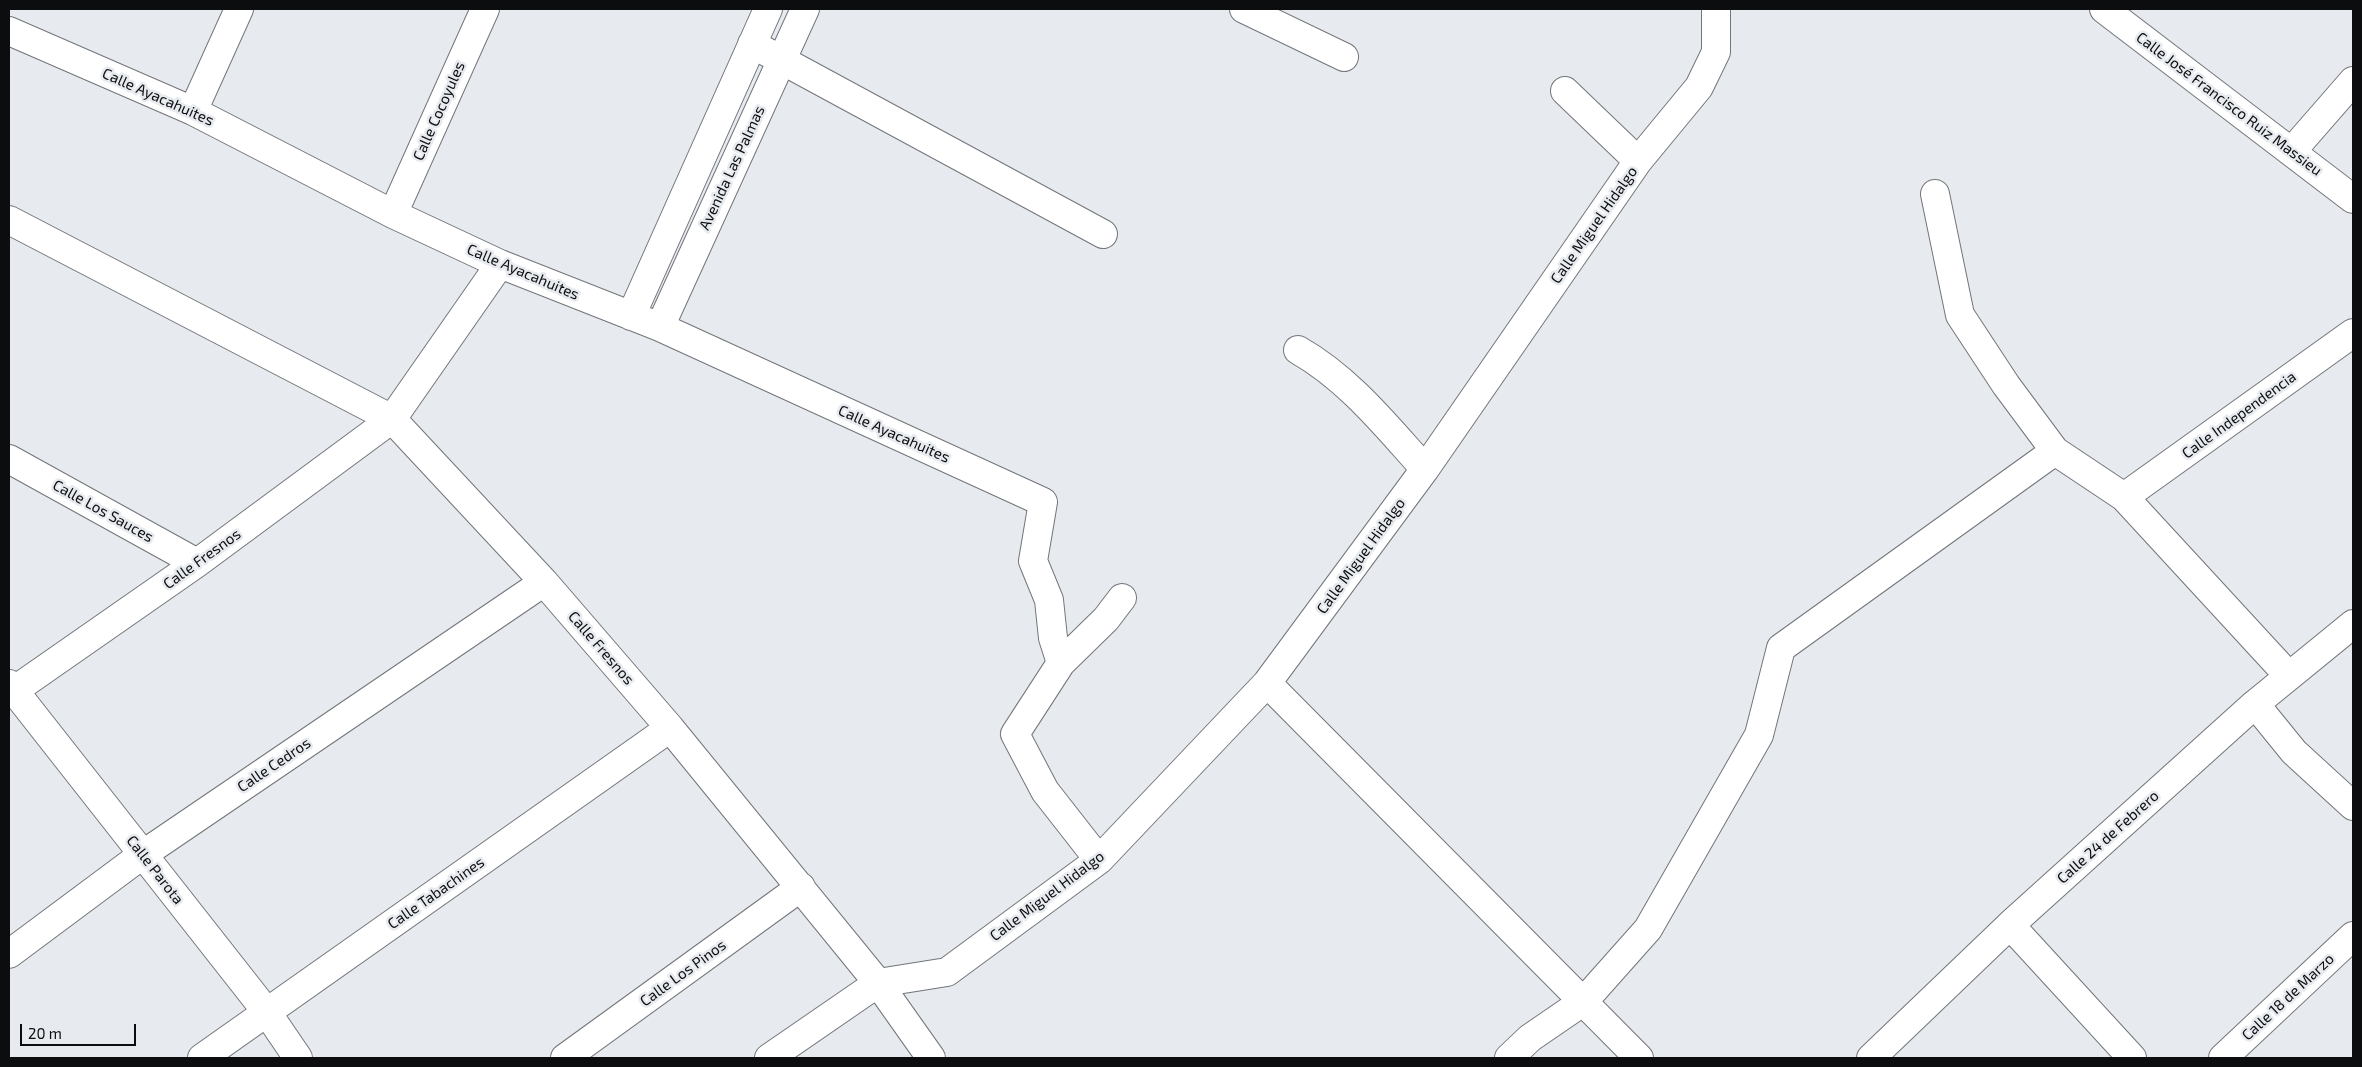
<!DOCTYPE html>
<html>
<head>
<meta charset="utf-8">
<style>
	body { margin:0 }
	#map { position:relative; width:2362px; height:1067px; overflow:hidden; background:#e7eaef; font-family:"Exo 2",sans-serif }
	canvas { display:block }
	.frame { position:absolute; inset:0; border:10px solid #0c0d0e; pointer-events:none }
	.scale { position:absolute; left:20px; top:1024px; width:116px; height:22px; box-sizing:border-box; border:2px solid #0c0d0e; border-top:0; padding-left:6px; font-size:15px; line-height:18px; white-space:nowrap; color:#0c0d0e; -webkit-text-stroke:4px #e7eaef; paint-order:stroke }
</style>
</head>
<body>
<div id="map">
<canvas width="2362" height="1067"></canvas>
<div class="frame"></div>
<div class="scale">20 m</div>
</div>
<script>
const ctx = document.querySelector('canvas').getContext('2d');
ctx.lineJoin = 'round';
function trace(path, color, width, dash) { ctx.strokeStyle = color; ctx.lineWidth = width; ctx.lineCap = dash ? 'butt' : 'round'; ctx.setLineDash(dash || []); ctx.stroke(path); }
function write(font, color, halo, rows, align = 'center') {
  ctx.font = font + ' "Exo 2",sans-serif'; ctx.lineWidth = 5; ctx.setLineDash([]); ctx.textBaseline = 'middle'; ctx.strokeStyle = halo; ctx.fillStyle = color; for (const [text, x, y, turn = 0] of rows) {
    ctx.save(); ctx.translate(x, y); ctx.rotate((+turn || 0) * Math.PI / 180); ctx.textAlign = isNaN(turn) ? turn : align; if (halo) ctx.strokeText(text, 0, 0); ctx.fillText(text, 0, 0); ctx.restore();
  }
}
const minor = new Path2D(`
	M1244 9 1344 57
	M2104 9 2353 199
	M9 31 193 111 393 214 500 264 660 327 1043 502 1033 561 1049 600 1053 638 1061 663
	M752 44 1103 234
	M1565 91 1638 161
	M193 111 239 9
	M2292 151 2353 81
	M1935 194 1960 315 2006 385 2055 451 2124 497 2288 675
	M393 214 485 9
	M9 220 392 419 544 582 670 728 878 983 931 1058
	M631 316 768 9
	M660 327 805 9
	M1298 350C1349 379 1386 426 1425 469
	M9 459 197 563
	M2124 497 2353 333
	M1267 683 1639 1058
	M9 684 266 1011 298 1058
	M9 694 197 563 392 419 500 264
	M2255 704 2294 752 2353 806
	M1099 860 1045 791 1015 734 1061 663 1106 619 1122 598
	M2010 925 2132 1058
	M9 954 142 855 544 582
	M202 1058 670 728
	M565 1058 801 887
	M769 1058 878 983 947 972 1099 860 1267 683 1425 469 1638 161 1699 87 1716 52V9
	M1509 1058 1530 1038 1584 1001 1648 929 1759 735 1781 648 2055 451
	M1871 1058 2010 925 2255 704 2353 624
	M2223 1058 2353 936`);
trace(minor, '#727579', 30);
trace(minor, '#fff', 28);
write('15px', '#0c0d0e', '#e7eaef', [
	["Calle Ayacahuites",158,97,24],
	["Calle José Francisco Ruiz Massieu",2229,104,37],
	["Calle Cocoyules",439,111,-66],
	["Avenida Las Palmas",732,168,-65],
	["Calle Miguel Hidalgo",1594,225,-55],
	["Calle Ayacahuites",523,272,23],
	["Calle Independencia",2239,415,-36],
	["Calle Ayacahuites",894,434,24],
	["Calle Los Sauces",103,511,29],
	["Calle Miguel Hidalgo",1361,556,-54],
	["Calle Fresnos",202,559,-36],
	["Calle Fresnos",601,648,49],
	["Calle Cedros",274,765,-34],
	["Calle 24 de Febrero",2108,837,-42],
	["Calle Parota",155,870,52],
	["Calle Tabachines",436,893,-35],
	["Calle Miguel Hidalgo",1047,896,-37],
	["Calle Los Pinos",683,973,-36],
	["Calle 18 de Marzo",2288,997,-43]
]);
</script>
</body>
</html>
